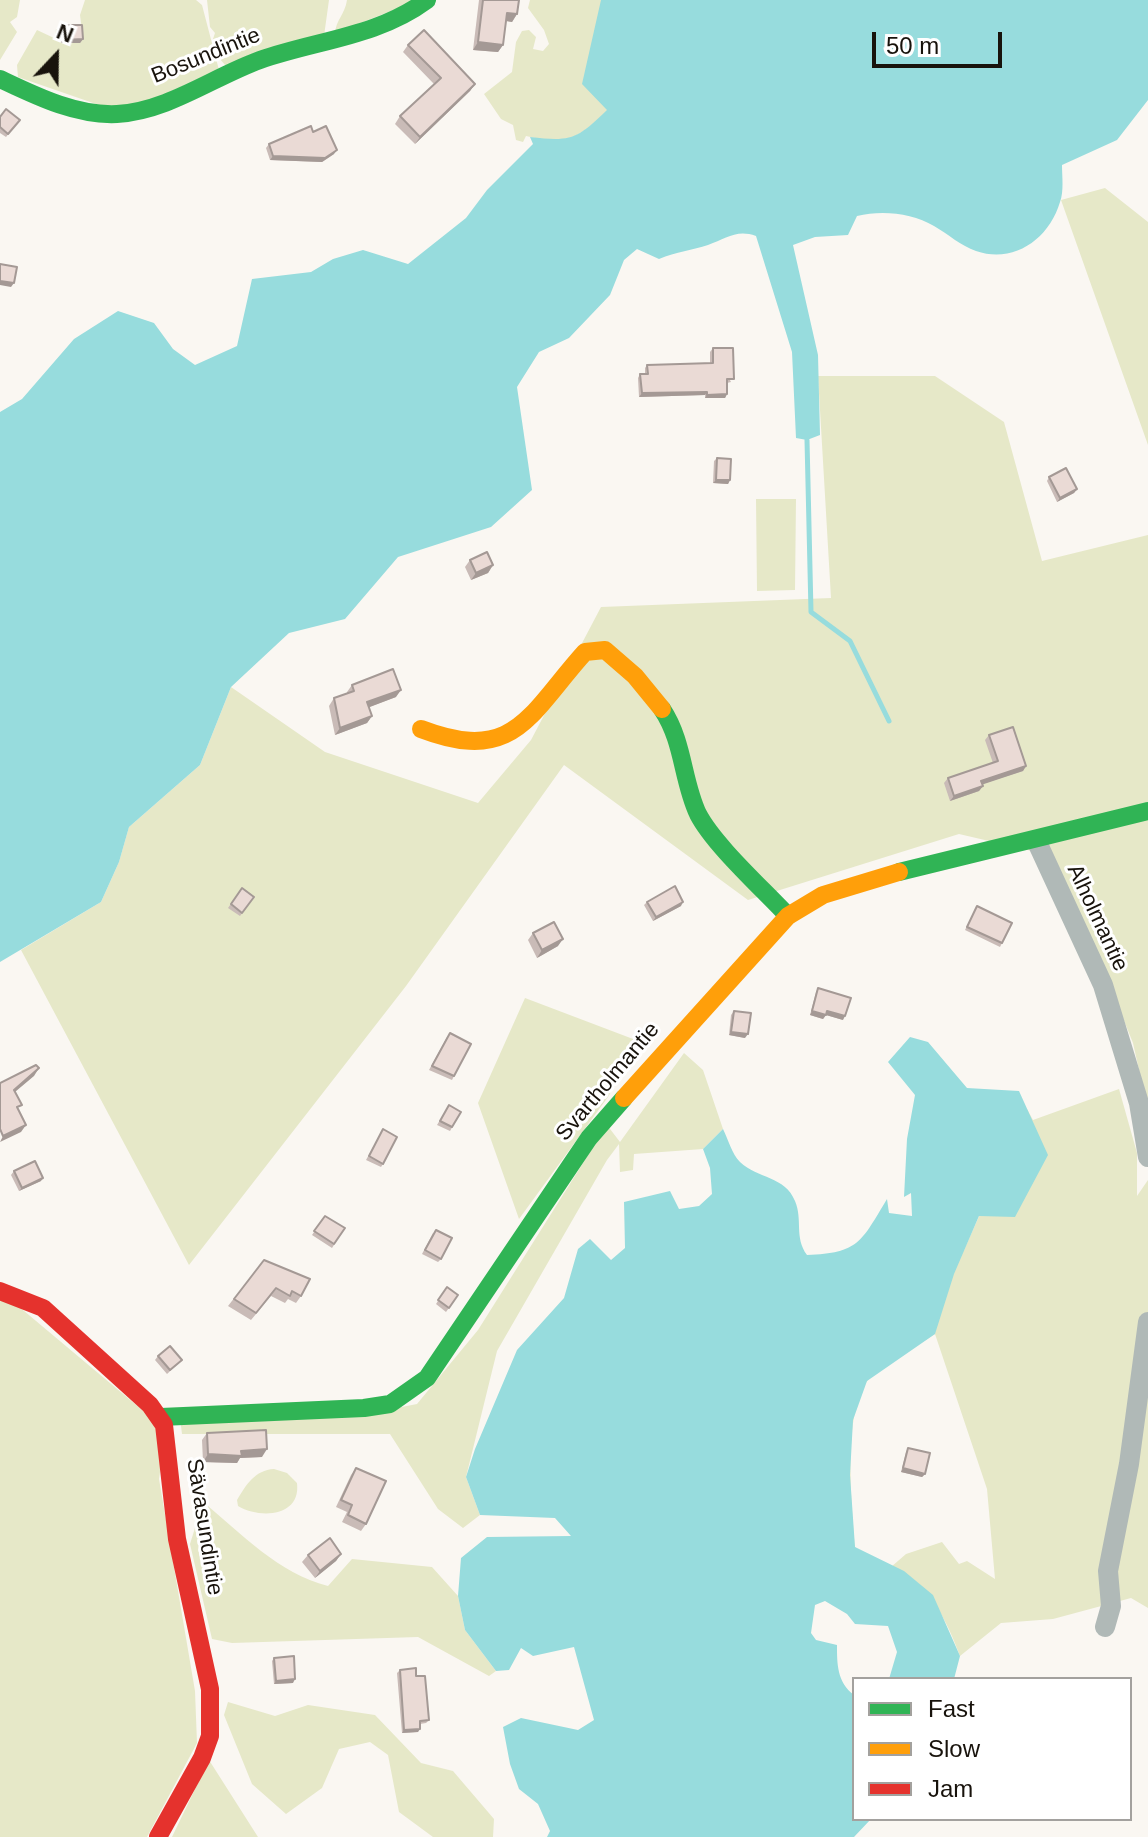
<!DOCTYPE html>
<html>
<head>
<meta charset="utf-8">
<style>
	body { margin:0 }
	#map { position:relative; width:1148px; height:1837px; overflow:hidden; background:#faf7f2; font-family:Arial,sans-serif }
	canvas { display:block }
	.legend { position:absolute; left:852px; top:1677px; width:280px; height:144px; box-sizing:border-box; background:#fff; border:2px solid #a3a19e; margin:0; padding:10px 14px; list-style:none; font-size:24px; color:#18130c }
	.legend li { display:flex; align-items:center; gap:16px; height:40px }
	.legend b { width:40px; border:2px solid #a3a19e }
	.north { position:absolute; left:16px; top:16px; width:80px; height:80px; -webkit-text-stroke:6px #fff; paint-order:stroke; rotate:22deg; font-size:22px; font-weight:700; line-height:32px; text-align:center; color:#18130c }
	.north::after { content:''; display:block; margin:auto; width:28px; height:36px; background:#18130c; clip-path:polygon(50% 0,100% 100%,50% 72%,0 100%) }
	.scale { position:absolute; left:872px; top:32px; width:130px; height:36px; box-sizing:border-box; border:4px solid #18130c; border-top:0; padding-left:10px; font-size:24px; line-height:28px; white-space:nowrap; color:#18130c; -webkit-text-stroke:6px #fff; paint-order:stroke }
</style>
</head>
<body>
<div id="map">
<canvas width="1148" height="1837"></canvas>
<ul class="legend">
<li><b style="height:10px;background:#30b455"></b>Fast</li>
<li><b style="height:10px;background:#ff9f0a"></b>Slow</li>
<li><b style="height:10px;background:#e5322d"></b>Jam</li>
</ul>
<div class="north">N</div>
<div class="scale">50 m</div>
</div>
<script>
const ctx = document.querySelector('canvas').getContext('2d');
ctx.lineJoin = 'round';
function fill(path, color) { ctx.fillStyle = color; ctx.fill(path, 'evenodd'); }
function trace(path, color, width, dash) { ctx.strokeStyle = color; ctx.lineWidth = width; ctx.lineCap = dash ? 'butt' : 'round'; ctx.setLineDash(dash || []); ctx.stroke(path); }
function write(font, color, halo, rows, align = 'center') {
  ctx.font = font + ' Arial,sans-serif'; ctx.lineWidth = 6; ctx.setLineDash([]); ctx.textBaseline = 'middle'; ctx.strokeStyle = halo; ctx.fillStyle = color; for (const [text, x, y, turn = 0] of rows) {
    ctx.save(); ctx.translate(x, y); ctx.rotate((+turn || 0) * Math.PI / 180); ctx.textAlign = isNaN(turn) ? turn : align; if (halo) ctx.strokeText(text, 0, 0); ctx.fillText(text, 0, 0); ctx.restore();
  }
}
fill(new Path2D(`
	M0 0H20L17 17 10 22 17 32 0 60Z
	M85 0H196L202 5 219 70 122 113 18 77 17 65 37 30 54 38 56 29 82 30 80 15Z
	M207 0H329L324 36 226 66 219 58 213 39 215 33 210 27Z
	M347 0H419L335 33C336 20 345 14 347 0Z
	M530 0H601L608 110C579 138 567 146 526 136L523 142 516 140 513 125 501 119 484 94 512 72 516 42 522 31 529 30 536 37 533 49 543 51 549 44 544 30 528 8Z
	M1105 188 1148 222V445L1061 200Z
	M818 376H935L1004 422 1042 561 1148 535V1110L1133 1043 1094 946 1049 855 959 834 748 900 564 765 406 986 189 1265 21 950 101 902 119 862 129 827 200 765 231 687 325 752 478 803 531 740 601 607 831 598Z
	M756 499H796L795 590 757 591Z
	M525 998 641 1042 608 1097 519 1219 478 1103Z
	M684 1053 703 1070 723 1129 703 1149 634 1154 633 1170 620 1172 619 1144 607 1160 497 1351 466 1477 480 1515 463 1528 438 1509 390 1434H182L180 1418 366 1414 417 1404 478 1330 607 1125 620 1142Z
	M1119 1089 1137 1153V1196L1148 1180V1608L1131 1598 1053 1619 1001 1623 960 1656C948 1623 927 1578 891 1567L906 1554 942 1542 959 1564 967 1561 995 1579 987 1489 935 1334C917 1346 881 1365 868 1380 842 1412 852 1508 855 1547L862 1554 852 1564 829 1393 964 1250 1027 1109 1033 1120Z
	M0 1298 11 1300 166 1430 159 1479 195 1691 197 1743 147 1837H0Z
	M274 1469 287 1473 297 1483C301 1517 260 1519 238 1506L237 1500C246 1485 255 1470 274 1469Z
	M203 1502C242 1534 278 1573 328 1586L352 1559 432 1567 458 1596 465 1630 496 1671 489 1676 418 1637 232 1643 212 1639 190 1544Z
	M228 1702 275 1716 308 1705 375 1715 421 1763 453 1771 494 1819 493 1837H433L399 1812 388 1755 370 1742 339 1749 322 1788 286 1814 252 1784 224 1715Z
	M209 1760 258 1837H172Z`), '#e6e8c8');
fill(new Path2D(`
	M601 0H1148V100L1117 140 1062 165C1062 177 1064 191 1060 202 1049 239 1014 264 976 251 961 246 948 234 934 226 912 213 882 210 857 216L848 235 815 237 793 245 818 355 820 435 807 440 796 438 792 352 756 236C736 229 726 239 708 245 693 250 676 252 659 259L637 249 624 260 610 295 569 338 539 352 517 387 532 490 491 527 398 557 345 619 289 633 231 687 200 765 129 827 119 862 101 902 0 962V412L22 399 74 339 118 311 154 323 173 349 195 365 237 346 252 279 311 272 333 259 363 250 408 264 466 218 487 190 533 144 530 137C572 142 577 139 607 110L582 84Z
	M910 1037 928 1042 967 1088 1019 1091 1048 1155 1015 1217 979 1216 954 1274 935 1334 867 1381 853 1420 850 1475 855 1547 904 1571 933 1595 960 1656 954 1679H889L897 1652 888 1626 855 1624 847 1614 825 1601 815 1605 811 1633 816 1640 837 1645C837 1664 837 1682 854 1695V1819H871L854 1837H547L550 1831 538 1804 519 1789 510 1764 503 1727 521 1718 578 1730 594 1720 574 1647 533 1656 521 1648 509 1670 496 1671 465 1630 458 1596 461 1558 487 1537 571 1536 555 1518 480 1515 466 1477 475 1449 517 1350 564 1298 578 1249 590 1239 611 1260 625 1248 624 1202 670 1191 679 1209 699 1206 712 1194 710 1168 703 1149 723 1129C728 1139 732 1154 740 1162 758 1179 785 1176 795 1201 803 1220 794 1237 807 1255 859 1253 861 1242 887 1199L889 1213 912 1216 911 1193 904 1197 907 1139 915 1095 888 1062Z`), '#97dcdd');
trace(new Path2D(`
	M807 440 811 612 850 641 889 721`), '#97dcdd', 5);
trace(new Path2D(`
	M1036 840 1103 985 1139 1103 1148 1157
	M1105 1627 1111 1606 1108 1571 1129 1464 1148 1322`), '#b0b9b7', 20);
trace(new Path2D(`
	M0 79C36 96 76 116 117 114 168 111 213 77 260 60 317 40 377 37 427 0
	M662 709C684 742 682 780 698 814 714 845 763 889 788 916
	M899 872 1148 811
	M161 1417 364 1408 390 1404 427 1378 589 1138 624 1098`), '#30b455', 18);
trace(new Path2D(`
	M421 729C515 765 529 714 585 652L605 650 635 676 662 709
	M624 1098 788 916 823 895 899 872`), '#ff9f0a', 18);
trace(new Path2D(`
	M0 1291 43 1308 150 1405 164 1425 177 1539 210 1689V1736L202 1758 158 1837`), '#e5322d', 18);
fill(new Path2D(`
	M479 0H519L517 14 512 22 506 21 503 45 498 52 473 50Z
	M63 25 83 39 80 43H61L60 29Z
	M408 45 475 84 470 91 415 144 395 124 400 116 434 84 403 52Z
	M0 117 20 120 6 137 0 133Z
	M313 132 334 154 322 162 270 160 266 148 269 144Z
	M713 348 731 382 727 383V394L725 398H705V395L639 397 638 378 640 374H645V368L647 365 710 363V352Z
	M717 458 730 480 728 484 713 483 714 461Z
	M1049 477 1077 489 1074 493 1057 502 1047 481Z
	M470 560 493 565 488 573 471 580 465 567Z
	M352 685 396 697 369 707 372 716 367 723 335 735 329 706 334 698 347 694V692Z
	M989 735 1026 766 1023 771 982 784 983 786 979 791 950 801 944 783 948 778 993 763 985 740Z
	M242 888 254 897 240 916 228 908Z
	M647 902 681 906 653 921 644 905Z
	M977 906 1002 943 1000 947 965 930Z
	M533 933 558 946 537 958 528 940Z
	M818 988 843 1020 826 1015 823 1019 810 1015 816 992Z
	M734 1011 745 1038 729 1035 731 1015Z
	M447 1037 454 1076 452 1080 429 1070Z
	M449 1105 461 1112 450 1131 437 1125Z
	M381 1133 383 1164 381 1167 366 1160Z
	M14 1171 41 1181 19 1191 11 1175Z
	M325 1216 345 1228 332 1248 312 1235Z
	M433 1233 441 1259 438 1262 422 1254Z
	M264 1260 301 1296 296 1303 288 1299 285 1303 271 1296 251 1320 228 1306Z
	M447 1287 458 1295 446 1312 436 1304Z
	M158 1356 182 1360 167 1374 155 1360Z
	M207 1433 262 1457 240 1458 237 1463 203 1462 202 1440Z
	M908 1448 925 1474 922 1477 901 1472 906 1452Z
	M356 1468 366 1524 361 1531 342 1522 347 1512 336 1507 351 1475Z
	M341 1554 336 1561 315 1578 302 1562 308 1555Z
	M274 1658 293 1683 274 1684 272 1661Z
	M400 1670 416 1676 429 1720 426 1723 420 1724 418 1732 402 1733 397 1673Z`), '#c9bbb7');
fill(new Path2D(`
	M507 13 517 14 512 22 501 20Z
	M83 39 80 43H61L64 40Z
	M478 42 503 45 498 52 473 50Z
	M475 84 470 91 415 144 420 137Z
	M337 150 334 154 322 162 270 160 273 156Z
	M0 281 14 283 11 287 0 285Z
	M707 392 705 395 639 397 642 393Z
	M727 394 725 398H705L707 395Z
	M716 480H730L728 484 713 483Z
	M1077 489 1074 493 1057 502 1060 498Z
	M493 565 488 573 471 580 476 573Z
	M401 690 396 697 362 710 367 702Z
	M372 716 367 723 335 735 340 728Z
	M1026 766 1023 771 978 786 981 781Z
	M983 786 979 791 950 801 954 796Z
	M683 902 681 906 653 921 656 917Z
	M563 939 558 946 537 958 542 950Z
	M812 1011H827L845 1016 843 1020 826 1015 823 1019 810 1015Z
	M731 1032 748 1034 745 1038 729 1035Z
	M39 1068 34 1076 9 1097 14 1090Z
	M26 1125 21 1132 0 1142 3 1136Z
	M43 1178 41 1181 19 1191 22 1188Z
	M267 1449 262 1457 240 1458 237 1463 203 1462 208 1454Z
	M903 1468 925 1474 922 1477 901 1472Z
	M341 1554 336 1561 315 1578 320 1571Z
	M295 1679 293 1683 274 1684 276 1681Z
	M420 1729 418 1732 402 1733 404 1730Z`), '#a49995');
const building = new Path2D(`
	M483 0H519L517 14 507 13 503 45 478 42Z
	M63 25H82L83 39 64 40Z
	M424 30 475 84 420 137 400 116 441 78 408 45Z
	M6 109 20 120 8 134 0 127V117Z
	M311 126 313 132 326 126 337 150 325 158 273 156 269 144Z
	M0 264 17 267 14 283 0 281Z
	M713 348H733L734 379H727V394L707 395V392L642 393 640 374H648L647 365 713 363Z
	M717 458 731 459 730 480H716Z
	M1066 468 1077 489 1060 498 1049 477Z
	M487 552 493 565 476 573 470 560Z
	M393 669 401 690 367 702 372 716 340 728 334 698 354 691 352 685Z
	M1013 727 1026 766 981 781 983 786 954 796 948 778 998 761 989 735Z
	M675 886 683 902 656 917 647 902Z
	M242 888 254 897 242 913 231 904Z
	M977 906 1012 923 1002 943 967 927Z
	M554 922 563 939 542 950 533 933Z
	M818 988 851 998 845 1016 827 1011 826 1015 812 1011Z
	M734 1011 751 1013 748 1034 731 1032Z
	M450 1033 471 1044 454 1076 432 1066Z
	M36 1065 39 1068 14 1090 22 1105 17 1107 26 1125 3 1136 0 1129V1083Z
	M449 1105 461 1112 452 1127 440 1121Z
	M383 1129 397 1137 383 1164 369 1156Z
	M35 1161 43 1178 22 1188 14 1171Z
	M325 1216 345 1228 334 1244 314 1231Z
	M436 1230 452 1238 441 1259 425 1250Z
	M264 1260 310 1279 301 1296 292 1291 290 1296 276 1288 256 1313 234 1299Z
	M447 1287 458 1295 449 1308 438 1300Z
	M170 1346 182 1360 170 1370 158 1356Z
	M266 1430 267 1449 241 1451 242 1456 208 1454 207 1433Z
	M908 1448 930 1453 925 1474 903 1468Z
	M356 1468 386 1481 366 1524 348 1515 352 1505 341 1500Z
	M330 1538 341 1554 320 1571 308 1555Z
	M294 1656 295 1679 276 1681 274 1658Z
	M416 1668V1676H425L429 1720 420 1721V1729L404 1730 400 1670Z`);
fill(building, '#eadad5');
trace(building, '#a49995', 2);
write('22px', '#18130c', '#fff', [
	["Bosundintie",206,56,-22],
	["Alholmantie",1097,918,65],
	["Svartholmantie",608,1082,-50],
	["Sävasundintie",204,1527,81]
]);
</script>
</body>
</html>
